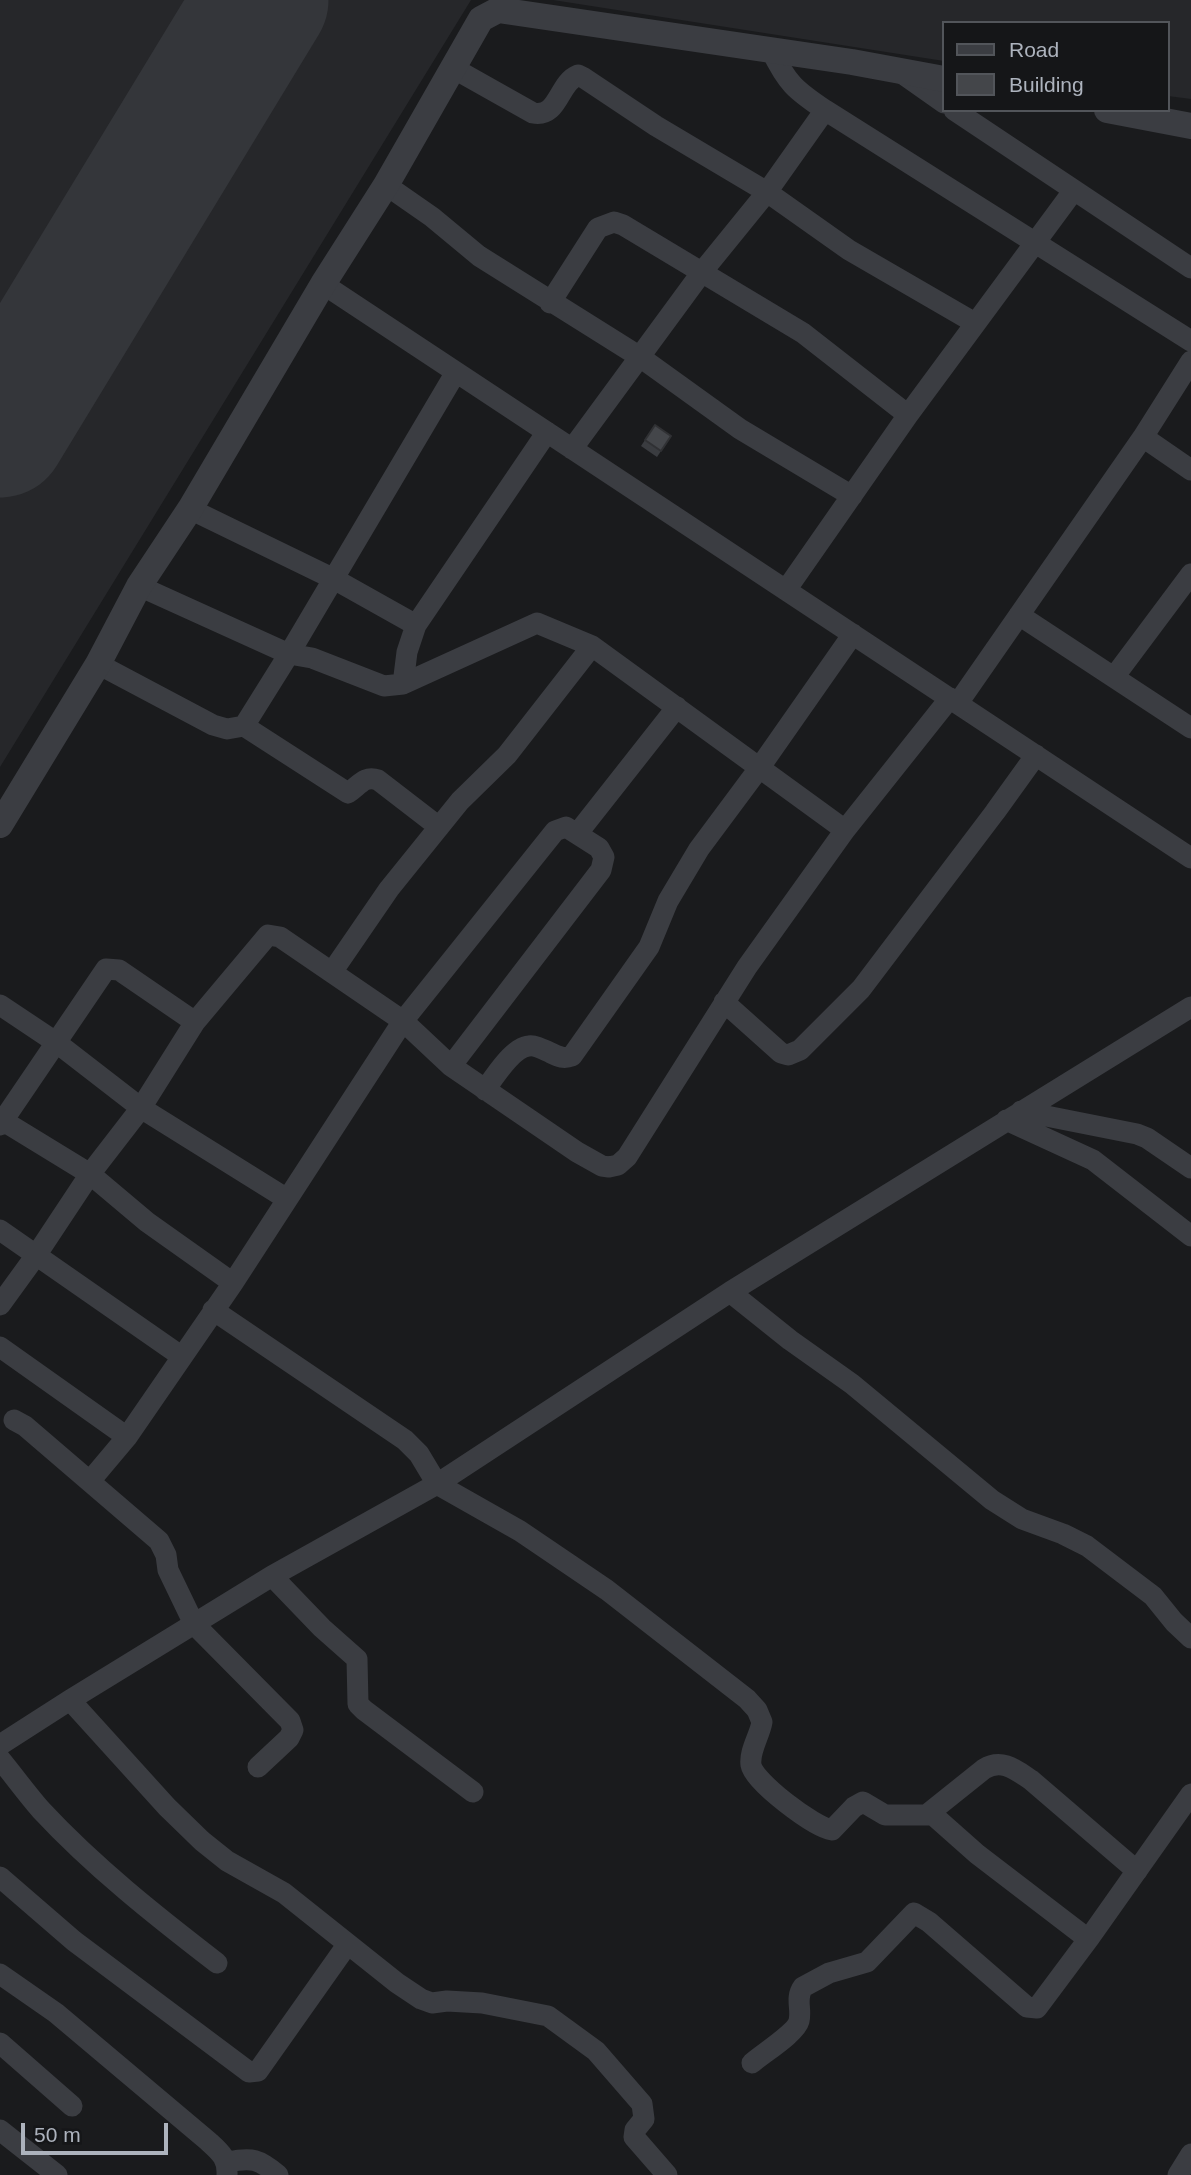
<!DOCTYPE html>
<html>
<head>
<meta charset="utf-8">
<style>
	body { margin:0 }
	#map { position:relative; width:1191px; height:2175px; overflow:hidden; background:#1a1b1d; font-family:Arial,sans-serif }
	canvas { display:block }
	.legend { position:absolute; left:942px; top:21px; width:228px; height:91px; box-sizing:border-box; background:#151618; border:2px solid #52555a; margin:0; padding:9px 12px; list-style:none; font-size:21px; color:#adb3bd }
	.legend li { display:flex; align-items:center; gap:14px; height:35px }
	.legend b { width:35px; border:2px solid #52555a }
	.scale { position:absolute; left:21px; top:2123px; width:147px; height:32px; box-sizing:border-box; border:4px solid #adb3bd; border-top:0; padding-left:9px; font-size:21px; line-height:24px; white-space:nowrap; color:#adb3bd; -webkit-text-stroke:5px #151618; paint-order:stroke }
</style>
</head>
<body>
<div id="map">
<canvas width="1191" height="2175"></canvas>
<ul class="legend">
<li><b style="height:9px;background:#3b3d42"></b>Road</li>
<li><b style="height:19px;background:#44464a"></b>Building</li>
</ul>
<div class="scale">50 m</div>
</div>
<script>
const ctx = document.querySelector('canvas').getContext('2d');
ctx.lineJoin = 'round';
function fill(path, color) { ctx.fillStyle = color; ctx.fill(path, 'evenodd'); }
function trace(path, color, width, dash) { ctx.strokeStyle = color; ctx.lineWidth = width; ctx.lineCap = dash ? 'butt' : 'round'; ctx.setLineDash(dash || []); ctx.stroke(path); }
fill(new Path2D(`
	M0 0H471L0 767Z
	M553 0H1191V99L1168 96V23H944V61Z`), '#26272a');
trace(new Path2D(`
	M0 431 262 0`), '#34363a', 133);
trace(new Path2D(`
	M771 50C787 83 795 90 825 110
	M453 68 533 113C559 118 558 83 578 75L584 78 656 126 767 192 849 250 975 323
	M900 72 944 103
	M954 110 1191 268
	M386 185 432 217 479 256 640 357 740 429 852 496
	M323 284 1191 858
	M550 303 598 228 614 222 623 225 803 333 908 415
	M1143 437 1191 470
	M572 449 702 272 767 192 825 110 1191 341
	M190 509 334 579 416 625
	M139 586 289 654 312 658 384 686 403 684 537 623 592 646 845 830 950 698
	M786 590 908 415 1074 190
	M1019 615 1191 728
	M98 664 213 725 227 729 244 726 289 654 456 372
	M1114 677 1191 574
	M403 684 407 652 416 625 547 432
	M958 703 1143 437 1191 361
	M244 726 348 793C359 786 364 775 378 780L439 827
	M577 834 677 707
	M332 972 389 889 460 801 507 755 592 646
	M724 1002 781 1053 788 1055 800 1050 861 989 995 812 1036 755
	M0 1005 57 1043 141 1108 287 1199
	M485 1090C494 1077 513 1047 529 1046 536 1045 544 1050 551 1053 559 1057 564 1059 572 1056L649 947 668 901 699 849 760 767 853 634
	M1021 1111 1137 1134 1147 1138 1191 1168
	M0 1119 90 1174 147 1222 233 1283
	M1006 1120 1093 1160 1191 1236
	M0 1125 106 969 119 970 195 1022
	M0 1230 181 1356
	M730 1292 790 1340 852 1384 992 1500 1022 1519 1063 1534 1087 1546 1153 1596 1174 1622 1191 1638
	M0 1305 37 1254 90 1174 141 1108 195 1022 268 935 280 937 403 1021 451 1066 577 1152 602 1166 609 1167 618 1165 627 1157 747 967 845 830
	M213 1310 405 1440 419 1454 437 1484 520 1531 607 1590 747 1699 757 1710 762 1722C760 1735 749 1751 751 1765 754 1782 814 1827 832 1830L854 1807 863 1802 885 1815H933L977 1854 1088 1939
	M0 1347 127 1437
	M14 1420 25 1426 159 1541 166 1555 168 1570 194 1624 290 1721 293 1730 289 1738 258 1767
	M90 1481 127 1437 233 1283 403 1021 555 831 566 827 599 848 604 857 601 870 451 1066
	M272 1576 322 1628 357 1659 358 1704 364 1710 473 1792
	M70 1700 167 1807 202 1841 227 1861 284 1893 397 1983 421 1999 432 2003 447 2001 482 2003 548 2016 596 2051 642 2104 644 2119 635 2130 634 2137 667 2175
	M0 1745 70 1700 272 1576 437 1484 730 1292 1191 1007
	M0 1759C14 1776 27 1794 41 1810 94 1867 156 1916 217 1963
	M929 1813 984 1769C1002 1758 1016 1770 1031 1780L1137 1871
	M0 1877 74 1941 249 2072 258 2071 347 1945
	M0 1974 56 2013 208 2141C220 2152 228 2158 227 2175
	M0 2043 72 2106
	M752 2063C762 2054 796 2033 799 2021 802 2009 795 1998 803 1987L829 1973 867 1962 914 1913 929 1922 1027 2007 1037 2008 1090 1937 1191 1794
	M0 2130 57 2175
	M228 2162C252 2157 259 2159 278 2175
	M1178 2175 1191 2154`), '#3b3d42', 21);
trace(new Path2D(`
	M1107 110 1191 126
	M0 825 98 664 139 586 190 509 323 284 386 185 481 19 498 10 852 62 944 79`), '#3b3d42', 26);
fill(new Path2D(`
	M655 425 671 436 657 457 641 446Z`), '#3a3c40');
const building = new Path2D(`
	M655 425 671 436 661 451 645 440Z`);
fill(building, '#44464a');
trace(building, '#303134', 2);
</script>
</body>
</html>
